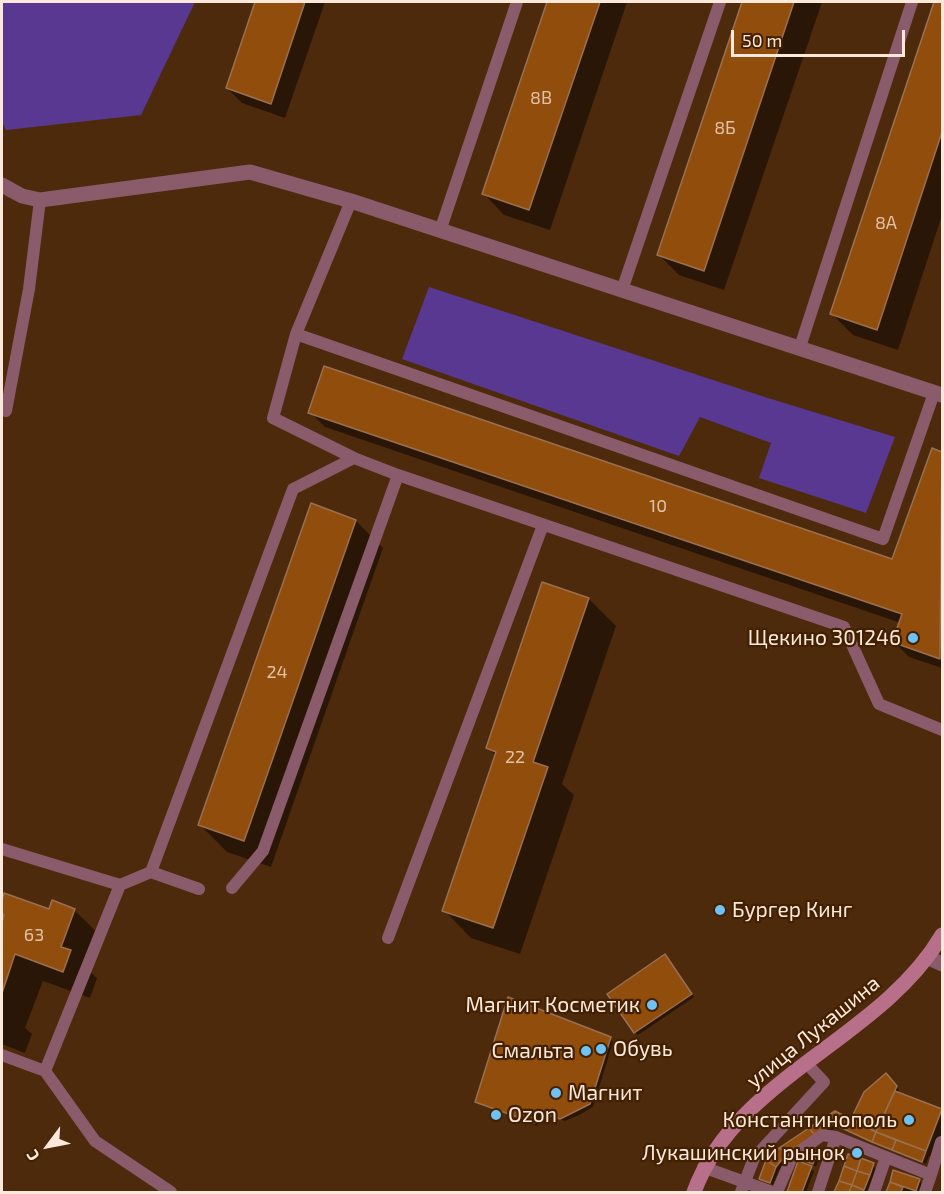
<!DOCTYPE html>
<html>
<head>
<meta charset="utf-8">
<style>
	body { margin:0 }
	#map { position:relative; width:944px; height:1194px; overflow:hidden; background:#4e2a0c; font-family:"Exo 2",sans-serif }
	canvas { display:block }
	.frame { position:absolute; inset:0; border:3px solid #fce9dc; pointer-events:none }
	.north { position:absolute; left:18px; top:1116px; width:60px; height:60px; -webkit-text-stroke:4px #432001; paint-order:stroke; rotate:238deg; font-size:16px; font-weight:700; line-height:24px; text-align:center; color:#fce9dc }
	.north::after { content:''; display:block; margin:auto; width:21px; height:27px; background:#fce9dc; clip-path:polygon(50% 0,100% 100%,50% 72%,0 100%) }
	.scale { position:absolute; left:731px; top:30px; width:174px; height:27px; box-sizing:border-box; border:3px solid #fce9dc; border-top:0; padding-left:8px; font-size:18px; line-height:21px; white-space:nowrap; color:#fce9dc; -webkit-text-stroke:4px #432001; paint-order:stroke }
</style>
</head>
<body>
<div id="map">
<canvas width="944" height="1194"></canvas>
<div class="frame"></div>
<div class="north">С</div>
<div class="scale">50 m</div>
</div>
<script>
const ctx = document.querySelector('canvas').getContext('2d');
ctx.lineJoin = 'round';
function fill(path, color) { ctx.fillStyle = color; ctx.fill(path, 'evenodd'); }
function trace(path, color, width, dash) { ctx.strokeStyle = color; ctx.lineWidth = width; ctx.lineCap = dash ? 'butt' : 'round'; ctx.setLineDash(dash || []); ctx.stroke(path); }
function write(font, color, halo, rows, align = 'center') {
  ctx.font = font + ' "Exo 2",sans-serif'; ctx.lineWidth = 4.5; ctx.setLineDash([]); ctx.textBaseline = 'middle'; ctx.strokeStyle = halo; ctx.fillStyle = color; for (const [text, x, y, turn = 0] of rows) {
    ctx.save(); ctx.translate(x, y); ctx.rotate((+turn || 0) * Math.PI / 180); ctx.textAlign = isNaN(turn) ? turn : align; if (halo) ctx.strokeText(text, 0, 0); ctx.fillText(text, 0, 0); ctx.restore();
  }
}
fill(new Path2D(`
	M2 2H195L141 115 6 130 2 122Z
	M429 287 768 398 895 437 866 513 759 478 771 443 700 417 679 456 402 359Z`), '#593891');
fill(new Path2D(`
	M257 2H325L285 118 242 103 227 88Z
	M548 2H627L550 230 504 215 484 194Z
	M743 2H822L724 290 679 275 658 254Z
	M936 2H942V215L898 350 853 335 832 314Z
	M310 412 893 561 932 450 942 453V668L909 657 894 642 901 623 325 427Z
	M356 521 383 548 271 867 227 852 200 825Z
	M589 599 616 626 562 784 574 795 520 954 471 938 444 910 496 756 488 748Z
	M5 895 50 911 74 910 102 937 89 971 97 978 90 998 43 981 25 1028 32 1034 25 1053 2 1044V927L5 918 2 915V905Z
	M668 959 694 997 638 1035 635 1032Z
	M610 1038 613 1042 593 1107 579 1115 565 1121 541 1114 537 1126 477 1102Z
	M889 1078 899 1090 898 1094 942 1112V1133L934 1157 929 1156 926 1164 837 1127 790 1156 779 1170 773 1185 761 1178 768 1161 835 1113 852 1121 865 1093Z
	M816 1154 819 1158 816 1167 806 1161Z
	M849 1156 876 1168 867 1192H836Z
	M799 1163 814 1171 806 1192H788Z
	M894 1172 919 1180 922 1184 920 1192H888Z`), '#0007');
const building = new Path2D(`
	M255 2H305L271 104 226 88Z
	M547 2H600L529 210 482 194Z
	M742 2H794L704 271 657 255Z
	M934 2H942V132L877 330 830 314Z
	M324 366 892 559 932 448 942 452 940 659 892 642 902 614 308 413Z
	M311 503 356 520 244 841 198 825Z
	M542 582 589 598 533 762 548 767 493 928 442 911 496 752 486 748Z
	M4 893 49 909 52 900 75 909 61 947 71 950 63 972 15 954 2 993V922L4 915 2 914V900Z
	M665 954 692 994 634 1033 607 994Z
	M508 997 611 1037 590 1104 560 1119 537 1111 534 1123 475 1102Z
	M886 1073 897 1086 876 1132 851 1119 864 1092Z
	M895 1091 942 1109 926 1151 876 1132Z
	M835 1111 876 1132 872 1142 833 1124Z
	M835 1111 833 1124 815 1135 809 1128Z
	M809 1128 815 1135 787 1153 779 1148Z
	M876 1132 896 1140 892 1150 872 1142Z
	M896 1140 926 1151 922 1162 892 1150Z
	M779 1148 787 1153 776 1167 766 1160Z
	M809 1150 817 1153 813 1164 805 1161Z
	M848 1154 861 1158 857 1171 844 1166Z
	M861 1158 874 1163 870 1175 857 1171Z
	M766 1160 776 1167 770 1183 759 1179Z
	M798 1161 812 1166 802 1192H787Z
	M844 1166 857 1171 852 1185 839 1181Z
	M893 1170 920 1179 916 1191 890 1182Z
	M857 1171 870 1175 864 1190 852 1185Z
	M839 1181 852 1185 849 1192H834Z
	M890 1182 903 1187 901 1192H886Z
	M852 1185 864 1190 863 1192H849Z`);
fill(building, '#914d0b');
trace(building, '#9a7052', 1.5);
trace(new Path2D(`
	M351 201 296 334 273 418 354 458 398 475 844 627 879 704 942 730
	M440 231 517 2
	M622 290 720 2
	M296 334 883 539 934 393
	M800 347 912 2
	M6 411 29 289 40 200
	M2 849 120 885 45 1071
	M120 885 151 872
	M232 888 263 851 398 475
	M199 889 151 872 293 489 354 458
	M388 938 543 525
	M2 1055 45 1071 95 1141 171 1192
	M703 1167 772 1192
	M741 1192 754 1158 824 1082 807 1064
	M777 1192 792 1157 822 1135 836 1137
	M818 1192 836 1137 931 1175 941 1142 942 1143
	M874 1192 886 1157
	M925 1192 931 1175`), '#8a5b6b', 12);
trace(new Path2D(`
	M2 185 22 196 40 200 250 172 351 201 942 395
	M929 958 942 964`), '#8a5b6b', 15);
trace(new Path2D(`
	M694 1192C736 1077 881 1039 942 935`), '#b86f8a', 15);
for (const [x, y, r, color] of [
	[913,638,6,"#6fc2f4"],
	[720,910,6,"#6fc2f4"],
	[652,1005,6,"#6fc2f4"],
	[601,1049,6,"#6fc2f4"],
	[586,1051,6,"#6fc2f4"],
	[556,1093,6,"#6fc2f4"],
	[496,1115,6,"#6fc2f4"],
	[909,1120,6,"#6fc2f4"],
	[857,1153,6,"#6fc2f4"]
]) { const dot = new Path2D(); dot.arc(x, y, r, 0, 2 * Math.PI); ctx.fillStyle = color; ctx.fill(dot); trace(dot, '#432001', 2); }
write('18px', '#e1c2a8', null, [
	["8В",541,98],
	["8Б",725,128],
	["8А",886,223],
	["10",658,506],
	["24",277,672],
	["22",515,757],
	["63",34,935]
]);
write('21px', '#fce9dc', '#432001', [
	["Щекино 301246",901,638],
	["Бургер Кинг",732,910,"left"],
	["Магнит Косметик",640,1005],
	["Обувь",613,1049,"left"],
	["Смальта",574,1051],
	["Магнит",568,1093,"left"],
	["Ozon",508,1115,"left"],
	["Константинополь",897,1120],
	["Лукашинский рынок",845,1153]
], 'right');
write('21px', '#fce9dc', '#432001', [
	["улица Лукашина",813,1032,-39]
]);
</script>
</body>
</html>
